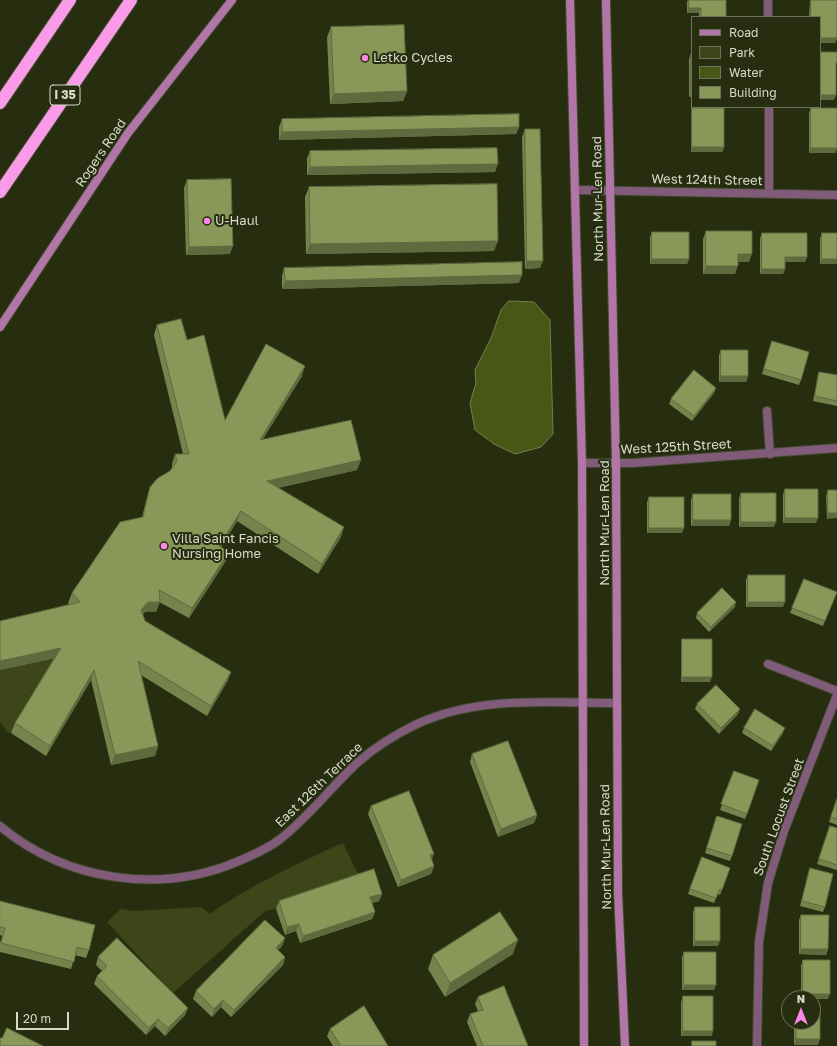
<!DOCTYPE html>
<html>
<head>
<meta charset="utf-8">
<style>
	body { margin:0 }
	#map { position:relative; width:837px; height:1046px; overflow:hidden; background:#272e10; font-family:"Golos Text",sans-serif }
	canvas { display:block }
	.legend { position:absolute; left:691px; top:16px; width:130px; height:92px; box-sizing:border-box; background:#272e10; border:1px solid #6d735a; margin:0; padding:5px 7px; list-style:none; font-size:12px; color:#d6dbc9 }
	.legend li { display:flex; align-items:center; gap:8px; height:20px }
	.legend b { width:20px; border:1px solid #6d735a }
	.north { position:absolute; left:781px; top:990px; width:40px; height:40px; box-sizing:border-box; background:#272e10; border:1px solid #6d735a; border-radius:50%; rotate:0deg; font-size:11px; font-weight:700; line-height:16px; text-align:center; color:#d6dbc9 }
	.north::after { content:''; display:block; margin:auto; width:14px; height:18px; background:#f987e8; clip-path:polygon(50% 0,100% 100%,50% 72%,0 100%) }
	.scale { position:absolute; left:16px; top:1012px; width:53px; height:18px; box-sizing:border-box; border:2px solid #d6dbc9; border-top:0; padding-left:5px; font-size:12px; line-height:14px; white-space:nowrap; color:#d6dbc9; -webkit-text-stroke:3px #272e10; paint-order:stroke }
</style>
</head>
<body>
<div id="map">
<canvas width="837" height="1046"></canvas>
<ul class="legend">
<li><b style="height:5px;background:#b275a7"></b>Road</li>
<li><b style="height:11px;background:#3c4618"></b>Park</li>
<li><b style="height:11px;background:#495716"></b>Water</li>
<li><b style="height:11px;background:#889859"></b>Building</li>
</ul>
<div class="north">N</div>
<div class="scale">20 m</div>
</div>
<script>
const ctx = document.querySelector('canvas').getContext('2d');
ctx.lineJoin = 'round';
function fill(path, color) { ctx.fillStyle = color; ctx.fill(path, 'evenodd'); }
function trace(path, color, width, dash) { ctx.strokeStyle = color; ctx.lineWidth = width; ctx.lineCap = dash ? 'butt' : 'round'; ctx.setLineDash(dash || []); ctx.stroke(path); }
function write(font, color, halo, rows, align = 'center') {
  ctx.font = font + ' "Golos Text",sans-serif'; ctx.lineWidth = 4; ctx.setLineDash([]); ctx.textBaseline = 'middle'; ctx.strokeStyle = halo; ctx.fillStyle = color; for (const [text, x, y, turn = 0] of rows) {
    ctx.save(); ctx.translate(x, y); ctx.rotate((+turn || 0) * Math.PI / 180); ctx.textAlign = isNaN(turn) ? turn : align; if (halo) ctx.strokeText(text, 0, 0); ctx.fillText(text, 0, 0); ctx.restore();
  }
}
fill(new Path2D(`
	M57 658 11 733 7 732 0 722V670Z
	M343 843 360 878 264 912 173 993 107 922 121 909 133 911 201 907 210 914C249 886 300 862 343 843Z`), '#3c4618');
const water = new Path2D(`
	M509 301 534 302 550 320 553 434 541 447 515 454 494 444 475 430 470 403 476 383 475 370 491 338 501 310Z`);
fill(water, '#495716');
trace(water, '#737f4c', 1);
const street = new Path2D(`
	M768 0V17
	M769 107V193
	M576 190 837 195
	M767 411 770 454
	M582 463H633L837 448
	M768 664 837 691
	M0 826C66 881 160 895 239 861 253 855 267 849 279 840 308 818 330 788 357 763 375 747 396 734 417 724 480 695 550 703 617 703
	M757 1046 759 942 768 883 784 831 837 695`);
const secondary = new Path2D(`
	M570 0 582 463 584 1046
	M606 0 616 463 618 893 625 1046
	M0 327 128 133 232 0`);
const highway = new Path2D(`
	M0 103 70 0
	M0 192 131 0`);
trace(street, '#434a2e', 10);
trace(secondary, '#434a2e', 10);
trace(highway, '#434a2e', 14);
trace(street, '#815b7a', 8);
trace(secondary, '#b275a7', 8);
trace(highway, '#f99be9', 12);
fill(new Path2D(`
	M688 0H726V17H699V13H687V2Z
	M810 0H837V38L835 43H820V17H809Z
	M331 27 407 91 403 101 330 104 327 37Z
	M691 54 692 97H689V59Z
	M692 108 724 147 722 152H691V114Z
	M811 108H837V149L835 153H809V113Z
	M282 119 519 127 516 134 279 140V127Z
	M525 129 540 268 525 269 522 137Z
	M310 151 495 172 307 175V158Z
	M187 180 230 254 186 255 184 188Z
	M309 187 494 251 306 254 305 197Z
	M706 231 749 262H738L735 274H703V239Z
	M652 232 689 259 687 264H650V237Z
	M762 233 807 257 805 262H785V269L783 274H760V238Z
	M822 233 837 264H820V238Z
	M284 268 519 283 282 289V276Z
	M157 325 187 340 225 420 302 376 263 439 357 470 278 488 341 537 318 574 237 521 221 547 229 552 225 562 189 618 159 602 156 612H145L143 614 145 621 231 672 227 682 207 716 141 675 158 746 155 756 111 765 91 680 46 756 11 733 15 723 54 658 0 670 69 605 68 603 72 593 142 517 147 497 150 487 170 471 172 468V464L175 454H183L154 335Z
	M772 341 801 380 799 385 762 374Z
	M721 350 748 376 746 382H719V355Z
	M819 372 837 375V406L813 401 818 377Z
	M716 388 714 393 692 421 669 404 671 399Z
	M785 489 816 523H783V494Z
	M828 490H837L827 519 826 496Z
	M741 493 774 527H739V498Z
	M693 494 731 520 729 526H691V500Z
	M649 497 682 533H647V502Z
	M748 575 783 607H746V580Z
	M804 579 837 592 823 626 790 613Z
	M735 607 709 632 696 618 697 613Z
	M682 639 710 682H681V644Z
	M697 704 740 709 738 714 719 734 695 709Z
	M744 728 783 733 771 751 742 733Z
	M472 754 537 815 534 823 498 837 470 762Z
	M734 771 759 780 745 819 720 810Z
	M837 798V825L829 822Z
	M371 806 432 860 434 866 431 874 398 887 368 814Z
	M717 816 732 856 730 861 705 853Z
	M830 826 837 828V870L817 864Z
	M702 857 730 868 720 895 718 894 714 903 688 894Z
	M810 868 825 907 823 912 800 906Z
	M382 894 379 901 372 903 375 912 372 919 300 943 296 931 285 935 276 909 279 901Z
	M0 901 89 950 86 958 75 955 71 969 0 952V943L2 936 0 935Z
	M695 907 718 946H693V912Z
	M801 915 828 949 826 955 799 954V920Z
	M285 938 282 946 278 950 285 957 283 965 231 1017 221 1007 212 1017 193 999 196 991Z
	M684 952 714 990H682V957Z
	M513 954 445 997 428 969 433 955Z
	M98 957 188 1008 185 1015 165 1036 155 1026 146 1035 94 984 97 976 102 971 96 965Z
	M803 960 828 999H813V998H801V965Z
	M683 996 712 1036H681V1002Z
	M478 997 528 1046H477L467 1022 470 1014 478 1011 475 1004Z
	M794 1022H813L818 1045H794Z
	M330 1029 388 1046H333L327 1036Z`), '#75834d');
fill(new Path2D(`
	M689 8H701L699 13H687Z
	M820 38H837L835 43H820Z
	M407 91 403 101 330 104 334 94Z
	M691 92H692V97H689Z
	M820 95H836L834 100H820Z
	M519 127 516 134 279 140 282 132Z
	M692 147H724L722 152H691Z
	M811 148H837V149L835 153H809Z
	M498 164 495 172 307 175 310 167Z
	M498 241 494 251 306 254 310 244Z
	M233 246 230 254 186 255 189 247Z
	M738 254H752L749 262H735Z
	M785 257H807L805 262H783Z
	M652 259H689L687 264H650Z
	M822 259H837V264H820Z
	M527 261H543L540 268 525 269Z
	M706 266H738L735 274H703Z
	M762 269H785L783 274H760Z
	M522 275 519 283 282 289 285 281Z
	M305 366 302 376 256 450 260 440Z
	M721 376H748L746 382H719Z
	M716 388 714 393 692 421 694 416Z
	M361 460 357 470 263 491 267 481Z
	M241 511 237 521 216 556 219 546Z
	M828 513H837V518L827 519Z
	M785 518H818L816 523H783Z
	M693 520H731L729 526H691Z
	M741 522H776L774 527H739Z
	M344 527 341 537 318 574 322 564Z
	M649 528H684L682 533H647Z
	M229 552 225 562 189 618 192 608Z
	M148 602H160L156 612H145L138 620 141 610Z
	M736 602 735 607 709 632 711 627Z
	M748 602H785L783 607H746Z
	M61 648 57 658 0 670V661Z
	M94 670 91 680 46 756 50 746Z
	M231 672 227 682 207 716 211 706Z
	M682 677H712L710 682H681Z
	M740 709 738 714 719 734 721 728Z
	M785 728 783 733 771 751 773 746Z
	M158 746 155 756 111 765 115 755Z
	M537 815 534 823 498 837 501 829Z
	M434 854 431 862 430 855Z
	M434 866 431 874 398 887 401 880Z
	M382 894 379 901 367 905 370 897Z
	M375 912 372 919 300 943 303 936Z
	M299 924 296 931 285 935 287 927Z
	M285 938 282 946 273 955 276 948Z
	M518 940 513 954 445 997 450 983Z
	M695 941H720L718 946H693Z
	M801 949H828L826 955 799 954Z
	M285 957 283 965 231 1017 234 1010Z
	M684 985H716L714 990H682Z
	M803 994H830L828 999H813V998H801Z
	M223 1000 221 1007 212 1017 214 1009Z
	M188 1008 185 1015 165 1036 168 1028Z
	M158 1019 155 1026 146 1035 149 1028Z
	M683 1031H713L712 1036H681Z
	M796 1039H820L818 1045H794Z`), '#5f6a3e');
const building = new Path2D(`
	M689 0H726V17H701V8H689Z
	M811 0H837V38H820V17H811Z
	M404 25 407 91 334 94 331 27Z
	M820 52H837V63H836V95H820Z
	M691 54H692V92H691Z
	M692 108H724V147H692Z
	M811 108H837V148H811Z
	M519 114V127L282 132V119Z
	M525 129H540L543 261H527Z
	M497 148 498 164 310 167V151Z
	M231 179 233 246 189 247 187 180Z
	M497 184 498 241 310 244 309 187Z
	M706 231H752V254H738V266H706Z
	M652 232H689V259H652Z
	M762 233H807V257H785V269H762Z
	M822 233H837V259H822Z
	M522 262V275L285 281 284 268Z
	M181 319 187 340 204 335 225 420 266 344 305 366 260 440 351 420 361 460 267 481 344 527 322 564 241 511 219 546 229 552 192 608 159 590 160 602H148L141 610 145 621 231 672 211 706 138 661 158 746 115 755 94 670 50 746 15 723 61 648 0 661V621L80 602 72 593 120 522 143 517 150 487 158 478 170 471 177 461 175 454H189L157 325Z
	M772 341 809 352 801 380 764 369Z
	M721 350H748V376H721Z
	M694 370 716 388 694 416 671 399Z
	M819 372 837 375V401L815 396Z
	M785 489H818V518H785Z
	M828 490H837V513H828Z
	M741 493H776V522H741Z
	M693 494H731V520H693Z
	M649 497H684V528H649Z
	M748 575H785V602H748Z
	M804 579 837 592 825 621 792 608Z
	M722 588 736 602 711 627 697 613Z
	M682 639H712V677H682Z
	M716 685 740 709 721 728 697 704Z
	M755 709 785 728 773 746 744 728Z
	M508 741 537 815 501 829 472 754Z
	M734 771 759 780 747 814 721 804Z
	M409 791 434 854 430 855 434 866 401 880 371 806Z
	M837 799V819L831 817Z
	M717 816 742 824 732 856 707 848Z
	M830 826 837 828V865L819 859Z
	M702 857 730 868 722 890 720 889 716 898 690 889Z
	M810 868 833 874 825 907 802 901Z
	M374 869 382 894 370 897 375 912 303 936 299 924 287 927 279 901Z
	M0 901 95 925 89 950 77 947 74 962 1 943 5 928 0 927Z
	M695 907H720V941H695Z
	M500 912 518 940 450 983 433 955Z
	M801 915H829L828 949H801Z
	M265 920 285 938 276 948 285 957 234 1010 223 1000 214 1009 196 991Z
	M117 938 188 1008 168 1028 158 1019 149 1028 97 976 107 966 98 957Z
	M684 952H716V985H684Z
	M803 960H830V994H803Z
	M504 986 528 1046H483L470 1014 483 1010 478 997Z
	M683 996H713V1031H683Z
	M364 1006 388 1046H341L330 1029Z
	M813 1006H820V1039H796V1022H813Z
	M7 1028 43 1046H0V1038H2Z
	M692 1041H716V1046H692Z`);
fill(building, '#889859');
trace(building, '#5f6a3e', 1);
for (const [x, y, r, color] of [
	[365,58,4,"#f987e8"],
	[207,221,4,"#f987e8"],
	[164,546,4,"#f987e8"]
]) { const dot = new Path2D(); dot.arc(x, y, r, 0, 2 * Math.PI); ctx.fillStyle = color; ctx.fill(dot); trace(dot, '#272e10', 1.5); }
for (const [x, y, w] of [
	[65,95,30]
]) { const box = new Path2D(); box.roundRect(x - w / 2, y - 10, w, 20, 3); ctx.fillStyle = '#272e10'; ctx.fill(box); trace(box, '#d6dbc9', 1); }
write('bold 12px', '#d6dbc9', null, [
	["I 35",65,95]
]);
write('13px', '#d6dbc9', '#272e10', [
	["Letko Cycles",373,58],
	["U-Haul",215,221],
	["Villa Saint Fancis",172,539],
	["Nursing Home",172,554]
], 'left');
write('13px', '#d6dbc9', '#272e10', [
	["Rogers Road",101,153,-56],
	["West 124th Street",707,180,1],
	["North Mur-Len Road",598,199,-91],
	["West 125th Street",676,447,-3],
	["North Mur-Len Road",605,523,-90],
	["East 126th Terrace",319,785,-44],
	["South Locust Street",779,817,-70],
	["North Mur-Len Road",606,847,-91]
]);
</script>
</body>
</html>
